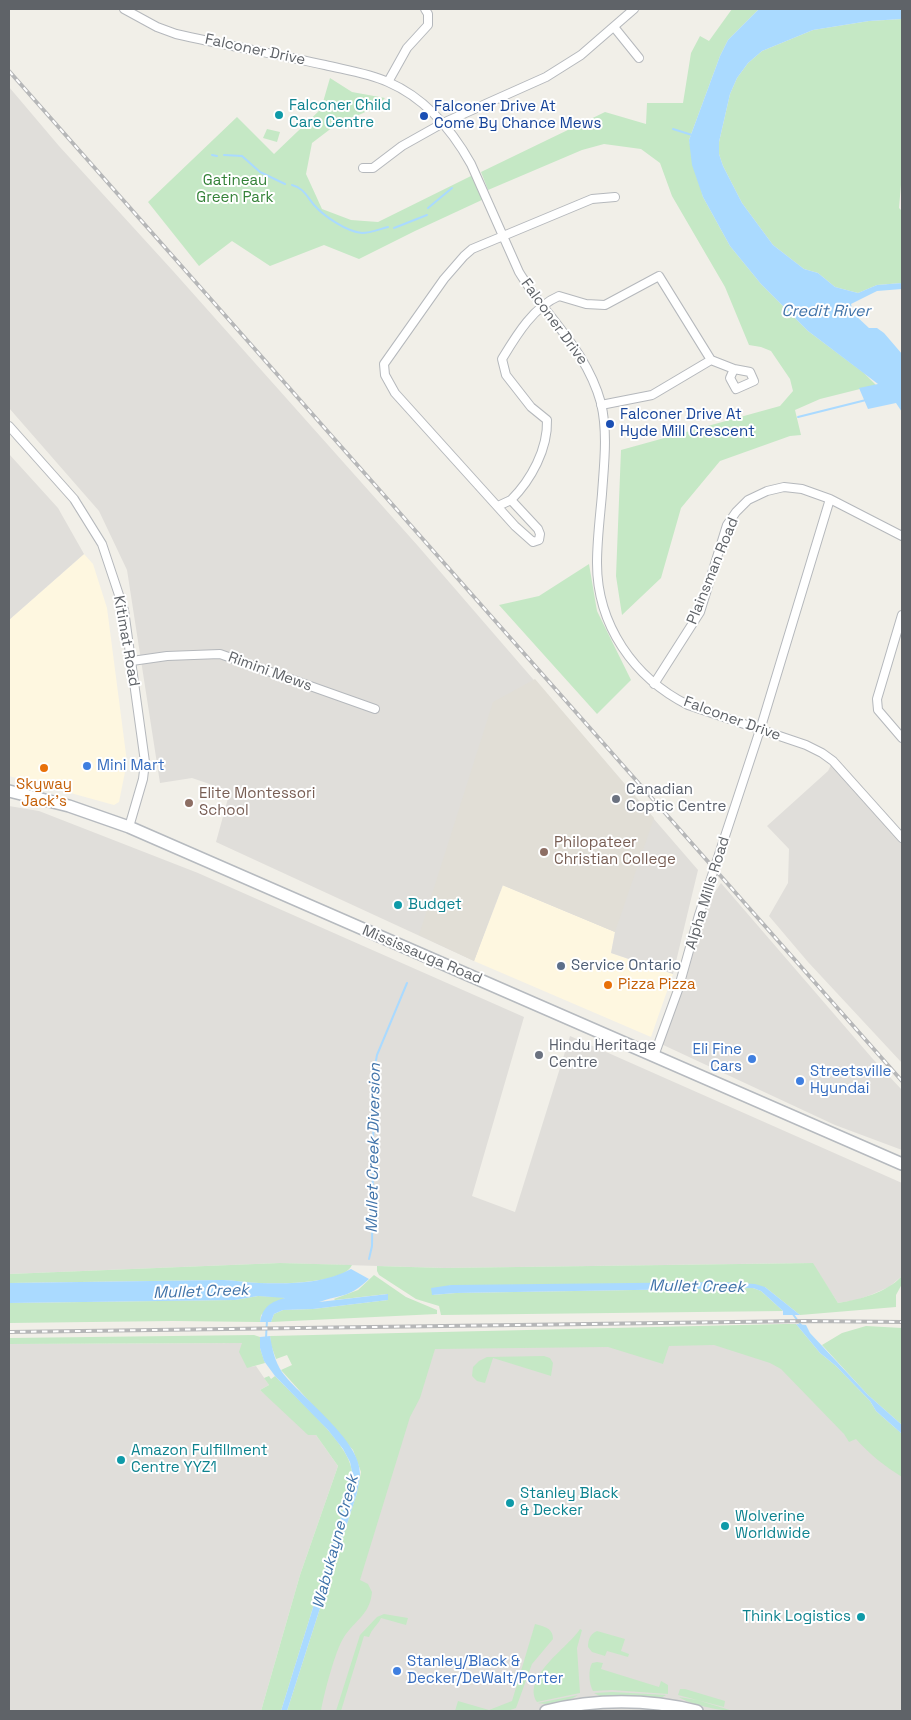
<!DOCTYPE html>
<html>
<head>
<meta charset="utf-8">
<style>
	body { margin:0 }
	#map { position:relative; width:911px; height:1720px; overflow:hidden; background:#f1efe8; font-family:"Space Grotesk",sans-serif }
	canvas { display:block }
	.frame { position:absolute; inset:0; border:10px solid #5f6368; pointer-events:none }
</style>
</head>
<body>
<div id="map">
<canvas width="911" height="1720"></canvas>
<div class="frame"></div>
</div>
<script>
const ctx = document.querySelector('canvas').getContext('2d');
ctx.lineJoin = 'round';
function fill(path, color) { ctx.fillStyle = color; ctx.fill(path, 'evenodd'); }
function trace(path, color, width, dash) { ctx.strokeStyle = color; ctx.lineWidth = width; ctx.lineCap = dash ? 'butt' : 'round'; ctx.setLineDash(dash || []); ctx.stroke(path); }
function write(font, color, halo, rows, align = 'center') {
  ctx.font = font + ' "Space Grotesk",sans-serif'; ctx.lineWidth = 4; ctx.setLineDash([]); ctx.textBaseline = 'middle'; ctx.strokeStyle = halo; ctx.fillStyle = color; for (const [text, x, y, turn = 0] of rows) {
    ctx.save(); ctx.translate(x, y); ctx.rotate((+turn || 0) * Math.PI / 180); ctx.textAlign = isNaN(turn) ? turn : align; if (halo) ctx.strokeText(text, 0, 0); ctx.fillText(text, 0, 0); ctx.restore();
  }
}
fill(new Path2D(`
	M84 554 93 564 107 608 127 762 119 802 114 805 9 776V620Z
	M502 885 615 932 611 953 673 974 651 1037 474 961Z`), '#fef7e0');
fill(new Path2D(`
	M9 87 59 146 173 271 418 546 698 870 673 974 611 953 615 932 503 885 474 961 216 842 230 791 192 778 160 783 127 570 99 511 9 408Z
	M9 454 58 508 84 554 9 620Z
	M833 761 902 838V1063L808 962 769 916 788 883 789 849 767 826 828 771Z
	M9 806 39 811 198 873 524 1017 472 1196 515 1212 570 1036 902 1183V1276L889 1287 873 1294 857 1300 838 1303 812 1263 444 1268 280 1263 9 1274Z
	M721 883 872 1058 902 1090V1150L835 1125 659 1043 699 915Z
	M781 1334 902 1434V1711H312L425 1340Z
	M232 1343H243L247 1367 256 1366 269 1385 260 1390 316 1435 338 1466 300 1575 261 1711H9V1344Z`), '#e0deda');
fill(new Path2D(`
	M535 679 654 818 615 932 502 885 474 961 419 935 493 702Z`), '#e1ded6');
fill(new Path2D(`
	M732 9H759L728 40 720 56 689 140 703 197 730 246 761 284 808 331 864 373 876 385 820 399 795 410 801 435 790 436 720 461 681 508 661 578 622 615 616 576 621 450 780 406 793 391 790 379 771 351 761 347 749 345 725 287 672 196 660 163 641 149 604 144 582 150 488 190 481 172 605 112 646 124 647 103H683L691 53 700 36 709 41Z
	M902 19V173L899 208 902 211V283L877 285 858 293 835 287 818 273 804 269 773 245 742 203 723 166 719 154V142L730 94 737 78 748 63 762 51 813 30 869 21Z
	M330 78 352 92 385 98 376 107 333 127 312 143 306 174 322 209 351 220 378 222 473 175 484 199 415 231 359 259 324 245 270 266 232 241 199 266 148 202 237 117 274 154 321 109Z
	M267 129 280 132 277 142 263 138Z
	M589 564 597 611 631 680 597 714 499 605 539 596Z
	M280 1263 352 1265C344 1284 278 1284 259 1283 247 1283 235 1280 223 1280L9 1283V1274Z
	M813 1263 838 1303C861 1299 886 1293 902 1276V1284L896 1295V1307L800 1315 765 1287 451 1285 432 1295 456 1293 753 1288 761 1291 783 1311 441 1315 439 1306 416 1299 379 1275 377 1271V1266L444 1268Z
	M374 1275 406 1297 437 1310V1314L271 1322 274 1314 283 1310 313 1309 388 1300 387 1294 335 1300 334 1299 358 1290Z
	M258 1296 281 1297 285 1298 261 1315 260 1322 173 1321 9 1323V1303L235 1300Z
	M784 1324H796L820 1353 836 1366 870 1401 876 1411 902 1434V1477C886 1467 869 1454 856 1439L849 1442 844 1434 781 1369 770 1363 714 1345 669 1346 663 1364 608 1347 435 1349 420 1398 410 1417 360 1580 368 1584 372 1592C370 1615 355 1620 344 1637 335 1651 324 1694 321 1711H287L357 1493 361 1472 353 1450 281 1370 292 1365 287 1355 276 1359 271 1345 270 1336Z
	M866 1326 902 1328V1425L868 1395 822 1345 842 1333Z
	M254 1335 260 1337V1348L265 1363 247 1368 239 1352 242 1343 9 1344V1338Z
	M544 1356 550 1358 553 1363 551 1376 493 1358 485 1383 477 1381 472 1376 473 1367 479 1361 487 1357Z
	M269 1376 271 1379 275 1376C294 1397 351 1444 352 1472 352 1477 350 1483 350 1488L281 1711H261L300 1575 338 1466 316 1435H308L260 1390 269 1385 264 1378Z
	M384 1614 408 1618 406 1625 381 1618C378 1625 372 1628 369 1637L364 1636 341 1711H336L360 1635 377 1617Z
	M535 1624C545 1627 553 1628 553 1639L532 1664 516 1708 508 1711H455L458 1701 489 1710 512 1701Z
	M580 1629 582 1630 577 1648 580 1693 537 1702C521 1677 569 1647 580 1629Z
	M597 1631 625 1639 621 1651 629 1654 628 1657 607 1651 605 1656 592 1652 588 1647C588 1640 590 1634 597 1631Z
	M597 1662 603 1663 601 1669 659 1687 661 1681 668 1685V1694L612 1690 593 1691C589 1684 588 1670 592 1663Z
	M680 1689H685L725 1701 724 1707 678 1695Z
	M612 1692 666 1695 661 1698 600 1696 594 1693Z
	M578 1695C570 1701 549 1706 538 1703Z
	M679 1697 697 1700 733 1711C721 1711 688 1704 679 1697Z`), '#c5e8c5');
fill(new Path2D(`
	M759 9H902V19L869 21 813 30 762 51 748 63 737 78 730 94 719 142V154L723 166 742 203 773 245 804 269 818 273 835 287 858 293 877 285 902 283V289L877 291 851 304 854 314 869 328H877L884 333 902 354V412L896 403 868 409 859 388 878 384 808 331 761 284 730 246 703 197 692 165 689 140 720 56 728 40Z
	M351 1269 369 1279C349 1298 342 1294 319 1302L388 1294V1300L313 1309 283 1310 274 1314 271 1322H260C263 1306 271 1302 285 1298L258 1296 235 1300 9 1303V1283L223 1280C235 1280 247 1283 259 1283 288 1284 324 1284 351 1269Z
	M722 1282 755 1284 765 1287 800 1315H783V1311L761 1291 753 1288 456 1293 432 1295 431 1288 451 1285Z
	M796 1324 806 1325 810 1333 868 1395 902 1425V1434L876 1411 870 1401 836 1366 820 1353Z
	M270 1336C272 1348 275 1362 282 1372 301 1398 361 1440 360 1474 360 1480 358 1487 357 1493L287 1711H281L350 1488 352 1472 350 1462 343 1449 328 1430 275 1376 264 1361 260 1348V1337Z`), '#aadaff');
trace(new Path2D(`
	M673 129 692 135
	M212 155 217 156
	M224 155 242 156 260 172 285 184
	M292 185C304 188 307 197 315 206 324 216 347 232 362 233 370 233 380 229 388 227
	M428 208 452 188
	M394 228 427 215
	M798 417 866 400
	M369 1259 372 1246 374 1071 377 1055 407 983
	M792 1313 801 1325
	M266 1338 267 1320`), '#aadaff', 2);
const street = new Path2D(`
	M124 9 157 27 176 34C225 45 275 54 325 65 346 70 368 73 388 82 425 98 452 130 471 164L519 272C547 318 586 349 601 403 608 433 604 464 602 494 600 517 597 540 597 563 597 625 634 678 688 705L806 745 822 753 833 761 902 838
	M614 27 639 58
	M388 82 407 48 428 25V14L425 9
	M363 168H373L402 146 443 123 546 77 581 55 634 9
	M711 360 734 369 750 372 754 381 736 389 730 378 734 369
	M9 426 74 499 102 544 124 610 145 762 143 779 129 827
	M511 500C531 480 548 449 547 420L531 407 506 375 502 359C516 336 533 307 559 296L586 304 605 305 659 276 711 360 652 395 601 405
	M498 506 511 500 538 529 540 534 539 540 533 542 515 526 395 393 385 375 384 364 444 279 464 256 472 249 592 199 615 197
	M902 615 877 699 878 710 902 738
	M132 661 167 656 220 654 375 709
	M654 684 700 612 727 525 736 512 748 500 767 491 784 487 802 489 830 499 902 536
	M654 1056 678 990 699 915 760 730 830 499`);
const secondary = new Path2D(`
	M9 791 69 806 129 827 902 1164
	M546 1711C595 1699 648 1699 697 1711`);
trace(street, '#b5b8bc', 10);
trace(secondary, '#b6babf', 14);
trace(street, '#fff', 8);
trace(secondary, '#fff', 11);
const rail = new Path2D(`
	M9 71 902 1081
	M9 1332 806 1321 902 1322`);
trace(rail, '#b6b7b8', 4);
trace(rail, '#fff', 2, [5.5]);
for (const [x, y, r, color] of [
	[279,115,5,"#0f9aa8"],
	[424,116,5,"#1a4fb4"],
	[610,424,5,"#1a4fb4"],
	[87,766,5,"#3f7fe0"],
	[44,768,5,"#e8710a"],
	[616,799,5,"#6b7280"],
	[189,803,5,"#8d6e63"],
	[544,852,5,"#8d6e63"],
	[398,905,5,"#0f9aa8"],
	[561,966,5,"#5c6f8a"],
	[608,985,5,"#e8710a"],
	[539,1055,5,"#6b7280"],
	[752,1059,5,"#3f7fe0"],
	[800,1081,5,"#3f7fe0"],
	[121,1460,5,"#0f9aa8"],
	[510,1503,5,"#0f9aa8"],
	[725,1526,5,"#0f9aa8"],
	[861,1617,5,"#0f9aa8"],
	[397,1671,5,"#3f7fe0"]
]) { const dot = new Path2D(); dot.arc(x, y, r, 0, 2 * Math.PI); ctx.fillStyle = color; ctx.fill(dot); trace(dot, '#fff', 2); }
write('15px', '#5f6368', '#fff', [
	["Falconer Drive",255,50,12],
	["Falconer Drive",554,322,54],
	["Plainsman Road",713,571,-68],
	["Kitimat Road",126,641,80],
	["Rimini Mews",270,672,20],
	["Falconer Drive",732,719,20],
	["Alpha Mills Road",708,893,-73],
	["Mississauga Road",422,955,23]
]);
write('15px', '#0d838f', '#fff', [
	["Falconer Child",289,106],
	["Care Centre",289,123],
	["Budget",408,905],
	["Amazon Fulfillment",131,1451],
	["Centre YYZ1",131,1468],
	["Stanley Black",520,1494],
	["& Decker",520,1511],
	["Wolverine",735,1517],
	["Worldwide",735,1534],
	["Think Logistics",851,1617,"right"]
], 'left');
write('15px', '#164399', '#fff', [
	["Falconer Drive At",434,107],
	["Come By Chance Mews",434,124],
	["Falconer Drive At",620,415],
	["Hyde Mill Crescent",620,432]
], 'left');
write('15px', '#348238', '#fff', [
	["Gatineau",235,181],
	["Green Park",235,198]
]);
write('15px', '#366cbe', '#fff', [
	["Mini Mart",97,766],
	["Eli Fine",742,1050,"right"],
	["Cars",742,1067,"right"],
	["Streetsville",810,1072],
	["Hyundai",810,1089],
	["Stanley/Black &",407,1662],
	["Decker/DeWalt/Porter",407,1679]
], 'left');
write('15px', '#c56008', '#fff', [
	["Skyway",44,785],
	["Jack's",44,802],
	["Pizza Pizza",618,985,"left"]
]);
write('15px', '#5b616d', '#fff', [
	["Canadian",626,790],
	["Coptic Centre",626,807],
	["Hindu Heritage",549,1046],
	["Centre",549,1063]
], 'left');
write('15px', '#785e54', '#fff', [
	["Elite Montessori",199,794],
	["School",199,811],
	["Philopateer",554,843],
	["Christian College",554,860]
], 'left');
write('15px', '#4e5e75', '#fff', [
	["Service Ontario",571,966]
], 'left');
write('italic 16px', '#4174aa', '#fff', [
	["Credit River",826,312],
	["Mullet Creek Diversion",374,1148,-89],
	["Mullet Creek",697,1287,1],
	["Mullet Creek",201,1292,-2],
	["Wabukayne Creek",336,1542,-75]
]);
</script>
</body>
</html>
